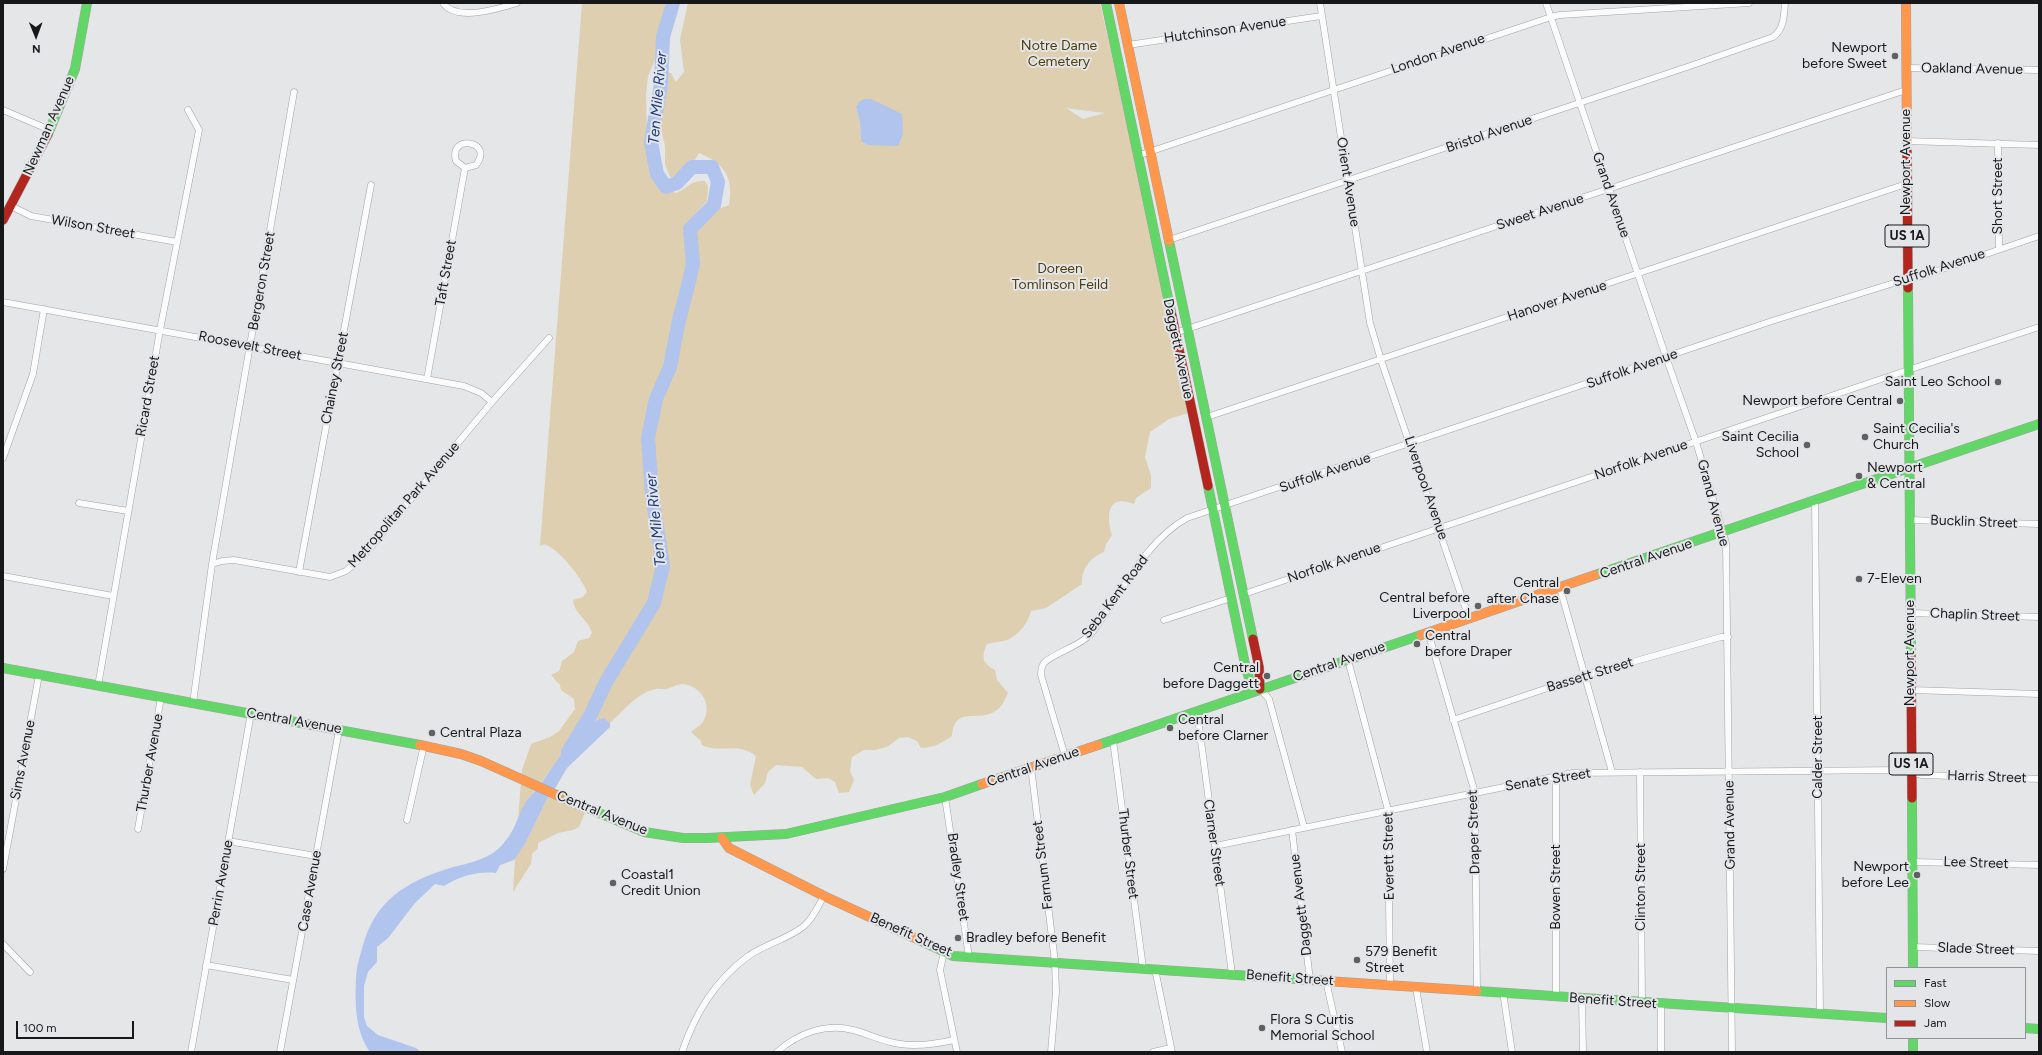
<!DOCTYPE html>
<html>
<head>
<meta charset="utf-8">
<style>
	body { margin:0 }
	#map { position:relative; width:2042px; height:1055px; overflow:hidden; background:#e4e6e8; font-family:Figtree,sans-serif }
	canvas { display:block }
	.frame { position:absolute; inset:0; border:4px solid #171819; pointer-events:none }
	.legend { position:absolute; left:1886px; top:967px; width:140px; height:72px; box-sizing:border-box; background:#e3e5e9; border:1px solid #919396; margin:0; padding:5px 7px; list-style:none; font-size:12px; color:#171819 }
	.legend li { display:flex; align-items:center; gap:8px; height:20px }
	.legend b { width:20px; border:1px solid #919396 }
	.north { position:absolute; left:16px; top:16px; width:40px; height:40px; -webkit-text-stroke:3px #e3e5e9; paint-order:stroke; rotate:179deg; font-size:11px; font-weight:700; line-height:16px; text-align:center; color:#171819 }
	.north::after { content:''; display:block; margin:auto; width:14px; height:18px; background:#171819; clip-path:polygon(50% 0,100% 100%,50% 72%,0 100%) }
	.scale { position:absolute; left:16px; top:1021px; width:118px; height:18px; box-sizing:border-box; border:2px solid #171819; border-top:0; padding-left:5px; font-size:12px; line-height:14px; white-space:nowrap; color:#171819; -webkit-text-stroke:3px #e3e5e9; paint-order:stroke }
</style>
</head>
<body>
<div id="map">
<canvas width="2042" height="1055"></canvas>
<div class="frame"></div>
<ul class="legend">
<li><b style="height:5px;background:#63d668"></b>Fast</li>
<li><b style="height:5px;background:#ff974d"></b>Slow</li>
<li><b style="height:5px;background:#b3261e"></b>Jam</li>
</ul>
<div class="north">N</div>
<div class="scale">100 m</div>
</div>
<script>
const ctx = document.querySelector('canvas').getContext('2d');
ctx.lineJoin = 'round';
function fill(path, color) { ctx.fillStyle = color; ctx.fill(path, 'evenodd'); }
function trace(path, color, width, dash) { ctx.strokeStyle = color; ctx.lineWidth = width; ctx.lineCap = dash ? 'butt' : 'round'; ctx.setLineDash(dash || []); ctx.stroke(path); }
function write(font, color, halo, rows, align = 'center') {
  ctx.font = font + ' Figtree,sans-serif'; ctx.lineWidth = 4; ctx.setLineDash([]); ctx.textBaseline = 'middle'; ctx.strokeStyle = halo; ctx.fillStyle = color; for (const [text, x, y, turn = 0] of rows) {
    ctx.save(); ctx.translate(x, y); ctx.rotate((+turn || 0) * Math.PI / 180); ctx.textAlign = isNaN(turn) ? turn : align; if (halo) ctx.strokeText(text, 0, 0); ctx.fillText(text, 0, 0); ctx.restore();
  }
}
fill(new Path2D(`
	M582 3H668L656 58 648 76 646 94 647 134 654 145 656 179 662 187 676 193C690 187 689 181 705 181L708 186 707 201C700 209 692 214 695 226L704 224 715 210 729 205C734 177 724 163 699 153L684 178 670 177 665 164V146L659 120 660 79 668 72 671 73 676 82 684 72 680 39 688 3H1100L1191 412 1169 419 1150 432 1145 457 1151 475V488L1136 498 1134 504C1107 493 1106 516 1112 535L1106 544 1104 552C1091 557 1081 569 1082 584L1046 608 1031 611C1028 623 1019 635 1007 640 1001 642 994 642 987 644 981 657 982 663 995 670L997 680 1008 693C1005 699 1003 705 998 709 980 725 955 703 952 736 942 743 933 748 921 748L917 741 908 737 899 738 887 747 875 750H864L852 757 850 771 854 780 849 792 839 793 835 782 828 778 816 779 802 767 776 765 768 772 765 783 754 795 750 785 756 756C738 741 719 754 702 745L701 741 691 732C694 729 700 726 703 722 713 706 702 686 683 684 676 684 672 688 666 689 663 690 659 688 656 689 637 693 624 710 610 723L605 719 591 724 569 746 526 802 518 820 522 770 531 744 550 737 559 731 575 709 574 699 561 690 560 685 551 675 559 671 562 661 574 652 578 641 589 638 592 633C589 620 574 614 573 600L583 597 587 592C584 581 558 548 546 545 544 544 542 545 540 546ZM871 99 861 141 860 122 856 107ZM1066 108H1065L1105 113 1083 119Z
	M553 792 587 808 579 827 573 830 558 833 538 843V848L532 854 531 864 513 892 515 858 525 844 547 799Z`), '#ddcfb0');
fill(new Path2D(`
	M864 99H871L902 114 903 134 898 146 868 145 861 141 860 122 856 107 859 102Z
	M604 718 610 723V727L567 768 553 792 547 799 525 844 514 860 500 865 496 873C477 871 460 876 444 886L435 884 415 903 388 938 377 947V962L368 972 364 986V1017L367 1026 378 1035 416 1048 421 1052H370C355 1031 355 1004 356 979 356 969 359 959 362 949 374 901 405 882 450 868 468 863 489 860 502 845 514 833 517 818 525 803 528 798 533 794 537 789 553 769 577 723 604 718Z`), '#b0c4ed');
trace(new Path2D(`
	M568 752 591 714 606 682 654 603 663 566 652 495 648 438 656 399 670 367 679 320 689 282 693 263 690 229 714 205 718 182 712 167H692L677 183 666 187 657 174 651 142 661 84 663 37 673 3`), '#b0c4ed', 14);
const street = new Path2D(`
	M443 3C456 22 498 9 517 3
	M1320 3 1370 323 1381 360 1469 618
	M1546 3 1666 357 1696 442 1726 543 1732 1052
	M1128 45 1321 16
	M1906 68 2039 70
	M3 110 50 130
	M1906 141 2039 145
	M1998 143 1999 249
	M1137 156 1551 17 1560 15 1749 3
	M11 206 31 216 177 242
	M1169 240 1690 66 1773 37C1784 29 1784 16 1785 3
	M3 302 464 386 481 393 492 402
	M1175 333 1906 90
	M427 379 465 168 476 165C495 141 448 133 456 161L465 168
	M1207 417 1906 184
	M3 458 33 374 44 309
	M1815 500 1820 1014
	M79 503 128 511
	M1909 520 2039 524
	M212 564 294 92
	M299 572 371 185
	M3 576 113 596
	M1560 588 1612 772
	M1244 594 1908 370 2039 327
	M1910 613 2039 617
	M1164 620 1231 598
	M1428 632 1475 793 1477 991
	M1348 660 1388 810 1390 986
	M98 686 160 330 199 130 188 110
	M1260 689 1269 699 1304 827
	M1911 690 2039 694
	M193 703 212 564 222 561 234 560 330 577 346 571 365 554 492 402 549 338
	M1197 711 1232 974
	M1453 720 1586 675 1721 637H1728
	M1113 740 1143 968
	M1065 756 1041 675C1041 671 1041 667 1044 663 1053 653 1077 648 1091 634 1120 596 1144 542 1187 518L1772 321 1897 282 1922 276 2039 236
	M1031 767 1055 962 1056 992 1051 1052
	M1640 772 1642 1003
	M1556 776V997
	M945 797 969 957
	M407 820 424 745
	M138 829 161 697
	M1292 830 1310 980
	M228 841 316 856
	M1215 846 1573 773 1901 770 1922 775 2039 779
	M1913 862 2039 865
	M3 869 39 675
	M3 944 30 972
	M1913 947 2039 951
	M944 952 940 970 957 1052
	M206 965 293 980
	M1155 969 1172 1052
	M1326 981 1342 1052
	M1416 988 1427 1052
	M1503 992 1512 1052
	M1582 999 1583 1052
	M1661 1004V1052
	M191 1052 251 713
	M280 1052 339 730
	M682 1052C695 1014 714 982 747 957 764 944 787 940 804 926 813 919 818 906 824 896
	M777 1052C798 1033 826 1023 853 1030 869 1034 883 1042 900 1044 918 1047 936 1044 954 1040
	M1153 1052 1171 1048`);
const fast = new Path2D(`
	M1106 3 1171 312
	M48 134 75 69 87 3
	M1169 241 1253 639
	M1908 288 1911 656
	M1909 468 2039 424
	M1208 486 1246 669 1250 681 1260 689
	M1595 575 1909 468
	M3 668 420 745
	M1098 745 1421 635
	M559 796 644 832 683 838H707L786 834 945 797 982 784
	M1912 798 1913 968
	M917 939 953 956 1311 980
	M1477 991 1887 1018
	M2025 1028 2039 1029
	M1913 1038V1052`);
const slow = new Path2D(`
	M1119 3 1169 241
	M1906 3 1907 152
	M1421 635 1595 575
	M420 745 461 754 481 761 559 796
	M982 784 1098 745
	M722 838 729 848 824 896 917 939
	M1311 980 1477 991`);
const jam = new Path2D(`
	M1907 152 1908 288
	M3 220 48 134
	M1171 312 1208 486
	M1253 639 1259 667 1260 689
	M1911 656 1912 798`);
trace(street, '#a1a2a3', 7);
trace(fast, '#a1a2a3', 10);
trace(slow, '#a1a2a3', 10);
trace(jam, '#a1a2a3', 10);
trace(street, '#fbfbfc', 6);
trace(fast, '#63d668', 9);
trace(slow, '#ff974d', 9);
trace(jam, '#b3261e', 9);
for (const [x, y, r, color] of [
	[1895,56,4,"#5f6061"],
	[1998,382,4,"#5f6061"],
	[1900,401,4,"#5f6061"],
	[1865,437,4,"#5f6061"],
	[1807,445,4,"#5f6061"],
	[1859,476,4,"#5f6061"],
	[1859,579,4,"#5f6061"],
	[1567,591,4,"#5f6061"],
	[1478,606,4,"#5f6061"],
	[1417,644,4,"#5f6061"],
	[1267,676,4,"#5f6061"],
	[1170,728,4,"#5f6061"],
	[432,733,4,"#5f6061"],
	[1917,875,4,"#5f6061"],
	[613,883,4,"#5f6061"],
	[958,938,4,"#5f6061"],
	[1357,960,4,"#5f6061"],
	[1262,1028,4,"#5f6061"]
]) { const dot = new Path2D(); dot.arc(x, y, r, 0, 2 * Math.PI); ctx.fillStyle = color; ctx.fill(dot); trace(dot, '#e3e5e9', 1.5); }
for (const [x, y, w] of [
	[1907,236,44],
	[1911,764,44]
]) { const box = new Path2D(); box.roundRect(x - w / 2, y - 11, w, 22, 3); ctx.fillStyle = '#e3e5e9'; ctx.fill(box); trace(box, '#171819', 1); }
write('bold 13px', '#171819', null, [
	["US 1A",1907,236],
	["US 1A",1911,764]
]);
write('14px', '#171819', '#e3e5e9', [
	["Hutchinson Avenue",1225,30,-8],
	["London Avenue",1438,54,-19],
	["Oakland Avenue",1972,69,1],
	["Newman Avenue",49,126,-66],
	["Bristol Avenue",1489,134,-19],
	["Newport Avenue",1906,162,-90],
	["Orient Avenue",1348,182,81],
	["Grand Avenue",1611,195,71],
	["Short Street",1998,196,-90],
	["Sweet Avenue",1540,212,-18],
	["Wilson Street",93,227,10],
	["Suffolk Avenue",1939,268,-18],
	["Taft Street",446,273,-80],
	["Bergeron Street",262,281,-80],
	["Hanover Avenue",1557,301,-18],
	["Roosevelt Street",250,346,11],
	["Daggett Avenue",1178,349,78],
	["Suffolk Avenue",1632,369,-19],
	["Chainey Street",335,378,-79],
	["Ricard Street",148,396,-80],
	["Norfolk Avenue",1641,460,-19],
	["Suffolk Avenue",1325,473,-19],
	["Liverpool Avenue",1426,488,71],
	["Grand Avenue",1713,503,75],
	["Metropolitan Park Avenue",404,505,-49],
	["Bucklin Street",1974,522,2],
	["Central Avenue",1646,559,-19],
	["Norfolk Avenue",1334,563,-19],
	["Seba Kent Road",1115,597,-53],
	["Chaplin Street",1975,615,2],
	["Newport Avenue",1910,653,-90],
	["Central Avenue",1339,662,-19],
	["Bassett Street",1590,675,-17],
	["Central Avenue",294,721,10],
	["Calder Street",1818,757,-90],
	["Sims Avenue",23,760,-79],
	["Thurber Avenue",150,763,-80],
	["Central Avenue",1033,767,-19],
	["Harris Street",1987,777,2],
	["Senate Street",1548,780,-9],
	["Central Avenue",602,813,22],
	["Grand Avenue",1730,825,-91],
	["Draper Street",1474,832,-92],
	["Clarner Street",1214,843,82],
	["Thurber Street",1128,854,83],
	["Everett Street",1389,856,-91],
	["Lee Street",1976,863,2],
	["Farnum Street",1043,865,-97],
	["Bradley Street",958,877,82],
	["Perrin Avenue",221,883,-80],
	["Bowen Street",1556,887,-90],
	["Clinton Street",1641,887,-90],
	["Case Avenue",310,891,-80],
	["Daggett Avenue",1301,905,-97],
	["Benefit Street",911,935,24],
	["Slade Street",1976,949,2],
	["Benefit Street",1290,978,4],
	["Benefit Street",1613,1001,4]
]);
write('14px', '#4f3b06', '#e3e5e9', [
	["Notre Dame",1059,46],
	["Cemetery",1059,62],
	["Doreen",1060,269],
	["Tomlinson Feild",1060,285]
]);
write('14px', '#171819', '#e3e5e9', [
	["Newport",1887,48,"right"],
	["before Sweet",1887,64,"right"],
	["Saint Leo School",1990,382,"right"],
	["Newport before Central",1892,401,"right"],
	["Saint Cecilia's",1873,429],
	["Church",1873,445],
	["Saint Cecilia",1799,437,"right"],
	["School",1799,453,"right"],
	["Newport",1867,468],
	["& Central",1867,484],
	["7-Eleven",1867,579],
	["Central",1559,583,"right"],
	["after Chase",1559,599,"right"],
	["Central before",1470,598,"right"],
	["Liverpool",1470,614,"right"],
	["Central",1425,636],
	["before Draper",1425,652],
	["Central",1259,668,"right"],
	["before Daggett",1259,684,"right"],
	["Central",1178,720],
	["before Clarner",1178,736],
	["Central Plaza",440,733],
	["Newport",1909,867,"right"],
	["before Lee",1909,883,"right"],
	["Coastal1",621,875],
	["Credit Union",621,891],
	["Bradley before Benefit",966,938],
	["579 Benefit",1365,952],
	["Street",1365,968],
	["Flora S Curtis",1270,1020],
	["Memorial School",1270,1036]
], 'left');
write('italic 15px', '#1b3a7b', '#e3e5e9', [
	["Ten Mile River",658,98,-85],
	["Ten Mile River",656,520,-96]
]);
</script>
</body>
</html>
